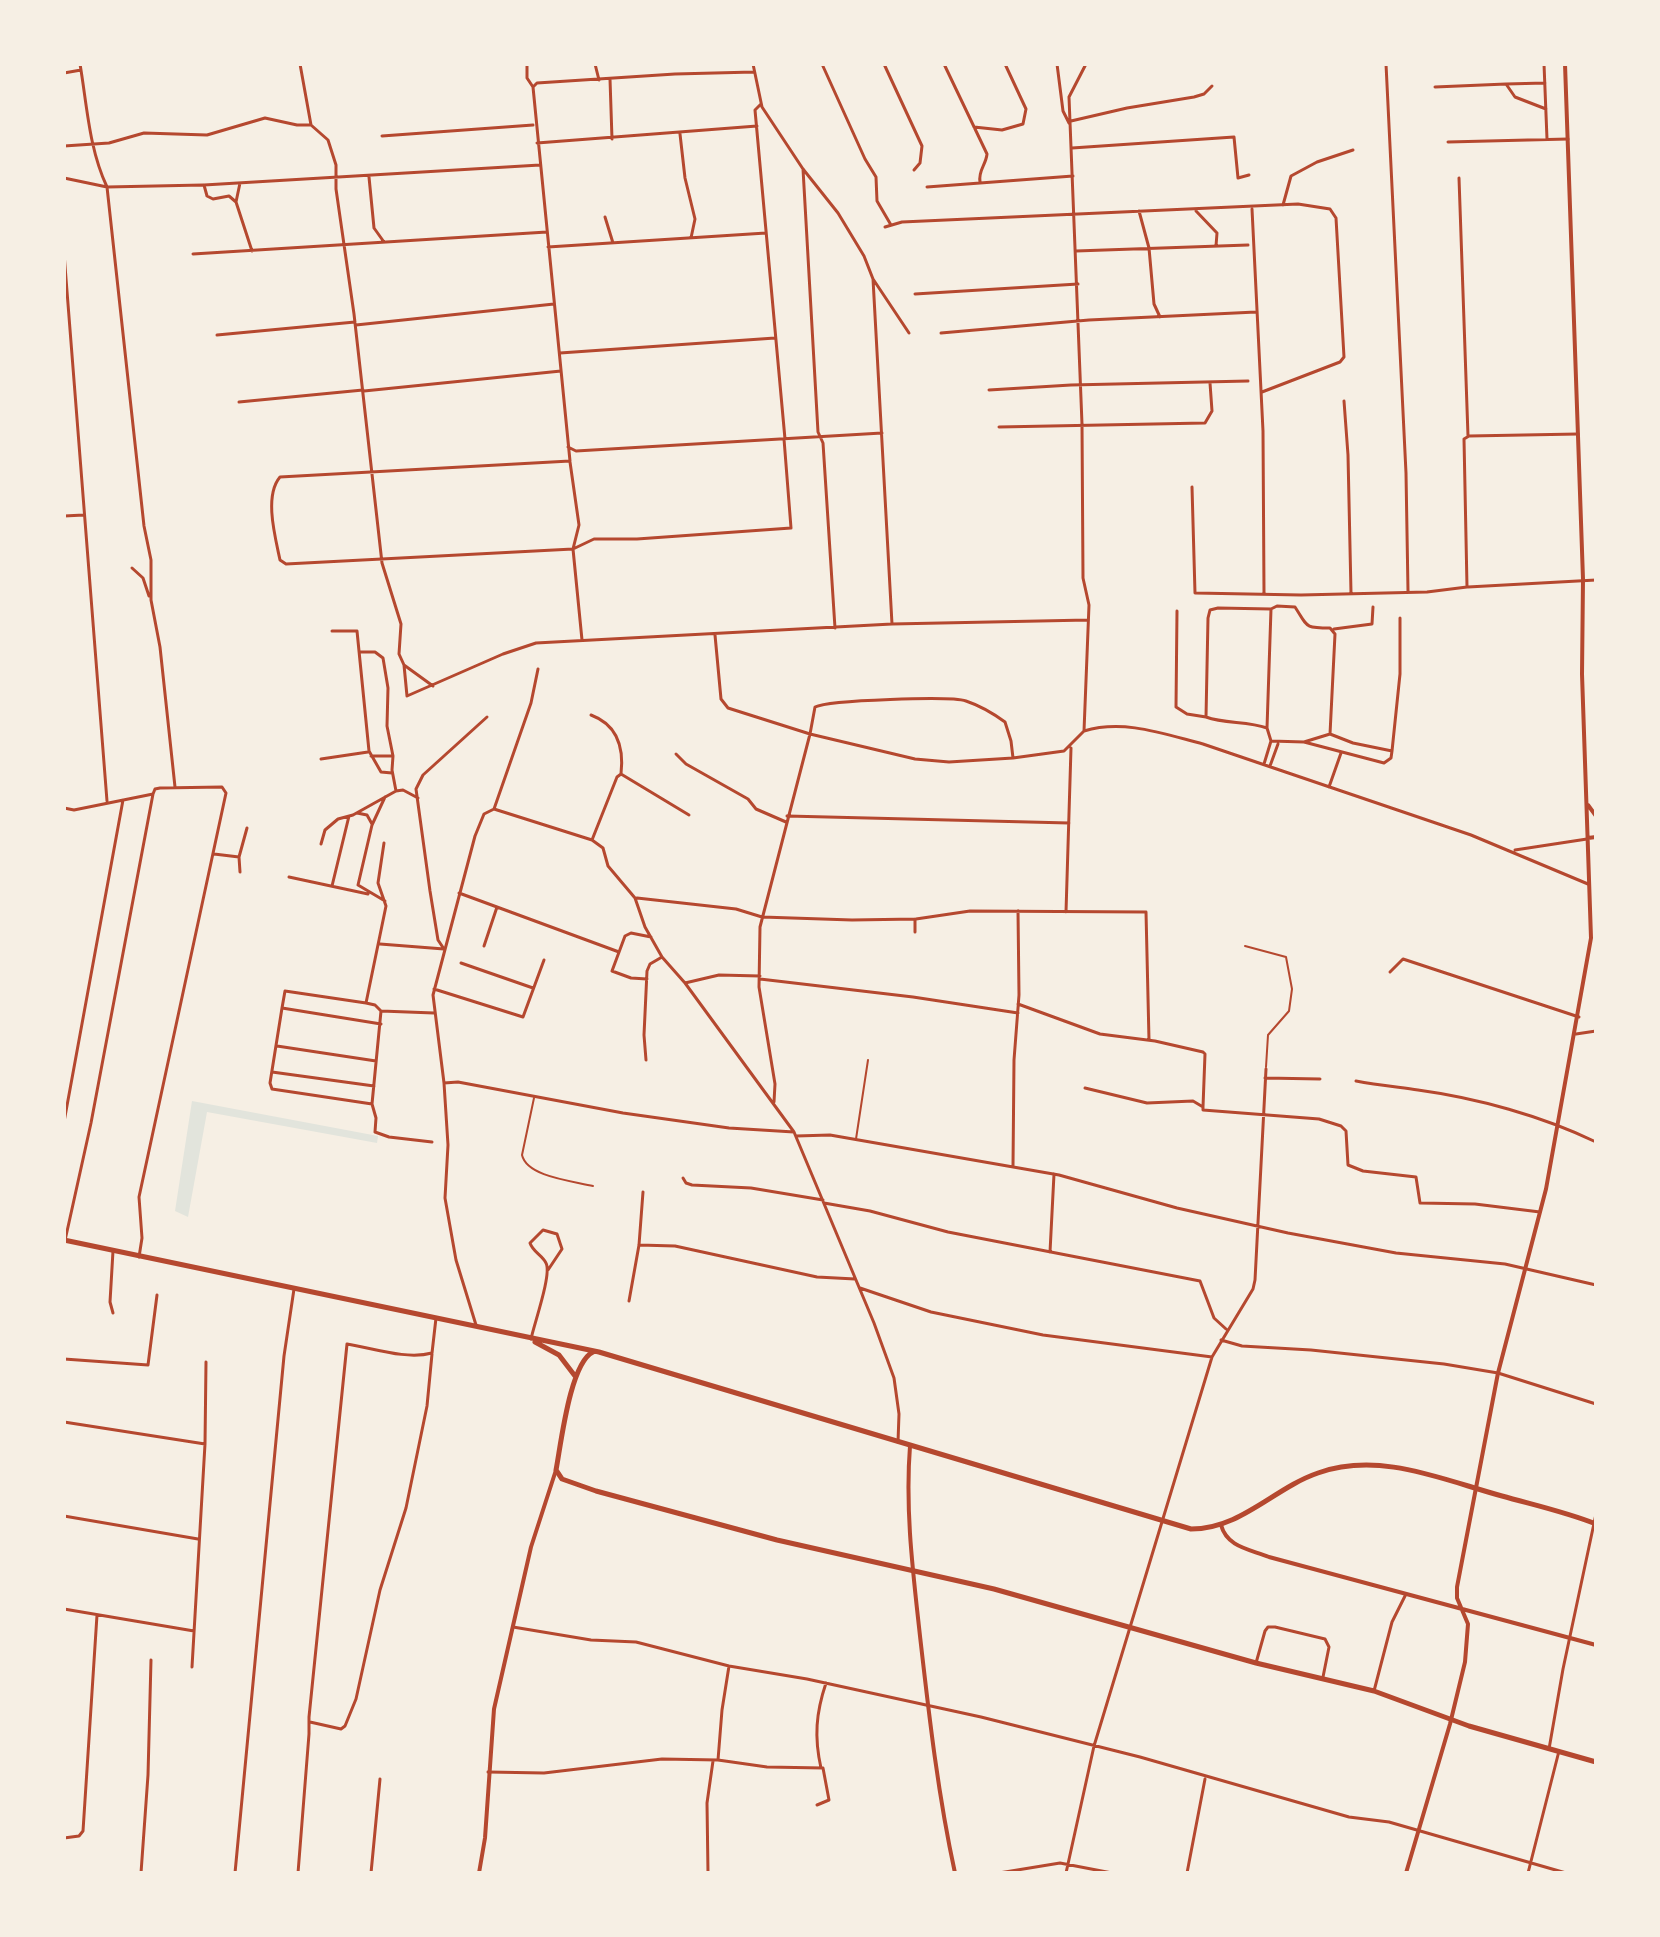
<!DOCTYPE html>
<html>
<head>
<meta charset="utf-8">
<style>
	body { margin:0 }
	#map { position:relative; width:1660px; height:1937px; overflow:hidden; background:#f6efe4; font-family:"Source Sans 3",sans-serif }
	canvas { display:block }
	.frame { position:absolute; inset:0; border:66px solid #f6efe4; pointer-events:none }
</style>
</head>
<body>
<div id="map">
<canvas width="1660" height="1937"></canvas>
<div class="frame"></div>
</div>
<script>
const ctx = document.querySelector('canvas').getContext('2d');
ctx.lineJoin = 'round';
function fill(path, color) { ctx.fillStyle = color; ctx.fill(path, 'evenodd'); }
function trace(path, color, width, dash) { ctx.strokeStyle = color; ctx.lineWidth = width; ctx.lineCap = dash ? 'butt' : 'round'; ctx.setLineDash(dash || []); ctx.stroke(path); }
fill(new Path2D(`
	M192 1101 378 1136 377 1143 207 1112 188 1217 175 1211Z`), '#e2e4dc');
trace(new Path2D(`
	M1245 946 1286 957 1292 989 1289 1011 1268 1035 1266 1067
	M534 1098 522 1155C527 1177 573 1181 593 1186
	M856 1139 868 1060`), '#b5482f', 2);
trace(new Path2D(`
	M80 64C87 105 89 149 107 187L144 526 151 560V600L160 647 175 787
	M300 64 311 125 328 140 336 165V189L354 314 382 563 401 624 399 654 404 665 407 696 503 654 536 643 892 624 1088 620
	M527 64V78L533 87 570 461 280 477C264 496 275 536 280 560L286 564 573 549 594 539H637L791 528 784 439
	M595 64 599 80
	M753 64 762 107 803 169 838 213 864 256 873 279 909 333
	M822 64 865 159 876 177 877 201 891 225
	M884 64 922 146 920 163 914 170
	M944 64 987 154C986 165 978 170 980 182
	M1057 64 1063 111 1069 123
	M1386 64 1406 473 1408 591
	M1544 64 1547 139
	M64 73 81 70
	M610 79 612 139
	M1506 84 1545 83
	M533 87 537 83 675 74 754 72
	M1435 87 1506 84 1515 97 1546 109
	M761 104 755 110 785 439
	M1071 121 1127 108 1194 97 1204 94 1212 86
	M974 127 1002 130 1023 124 1026 109 1005 64
	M680 134 685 178 695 219 691 238
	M382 136 533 125
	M1448 142 1568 139
	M537 143 757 126
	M64 146 109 143 144 133 207 135 265 118 297 125H311
	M1072 148 1234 137 1238 178 1249 175
	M803 169 818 432 823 443 835 628
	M369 177 374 228 384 242
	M64 178 107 187 203 185
	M1459 178 1468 436
	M927 187 1073 176
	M236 202 240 183
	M1283 205 1291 176 1317 162 1353 150
	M1252 209 1263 431 1264 593
	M1139 211 1149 248 1154 304 1160 317
	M1196 211 1217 233 1216 246
	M605 217 613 243
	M885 227 902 222 1298 204 1330 209 1336 218 1344 357 1340 362 1262 392
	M548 247 766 233
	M252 251 236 202 229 196 213 199 207 196 204 185 540 165
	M1076 251 1248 245
	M64 253 107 801
	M193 254 547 232
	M873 279 892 624
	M915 294 1078 284
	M356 325 554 304
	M941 333 1089 320 1256 312
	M217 335 355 322
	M560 353 775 338
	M989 390 1071 385 1248 381
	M364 391 561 371
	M1344 401 1348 455 1351 593
	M239 402 363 390
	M999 427 1205 423 1212 411 1210 383
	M568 447 576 451 882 433
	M570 462 579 525 573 549 582 640
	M1192 487 1195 593 1301 595 1427 592 1467 587 1464 439 1469 436 1578 434
	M64 516 84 515
	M132 568 143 578 149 596
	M1468 587 1596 580
	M1277 606 1295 607C1308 627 1304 628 1330 628L1335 634 1330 734 1304 742 1271 741 1267 728 1271 609Z
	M1177 611 1176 707 1187 714 1206 717
	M1334 629 1372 624 1373 607
	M332 631H357L369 751 381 772 392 773
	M715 635 721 699 728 708 810 734 915 759 949 762 1013 758 1064 751 1084 731
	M360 652H375L383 658 388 688 387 726 393 756 392 770 396 791
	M404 665 433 686
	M591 715C618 725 624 748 621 774
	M1267 728C1247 721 1225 724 1206 717L1208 618 1210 610 1218 608 1271 609
	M1084 731 1089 605 1083 578 1082 424 1069 97 1086 64
	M1084 731C1124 719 1164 734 1203 744L1471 835 1588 884
	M1330 734 1353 743 1392 751 1400 674V618
	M1304 742 1384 763 1391 758 1392 751
	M676 754 686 764 748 799 756 809 786 822
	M371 756H393
	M321 759 368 752
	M1264 764 1271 741
	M1270 766 1278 744
	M1329 787 1341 753
	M385 797 372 825 358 885 385 901
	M64 808 74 810 153 794 155 789 160 788 222 787 226 793 139 1197 142 1238 139 1257
	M494 809 531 703 538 669
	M357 813 367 815 372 824
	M787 816 1069 823
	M592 840 617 777 621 774 689 815
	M384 843 378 883 386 906 366 1003 375 1005 381 1011 434 1013
	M321 844 325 830 338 819 353 815 396 791 403 790 418 798
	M1515 850 1587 839
	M214 854 239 857 247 828
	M239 857 240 872
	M289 877 368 894
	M332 886 349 816
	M459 893 497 907 484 946
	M637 898 736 909 762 917 852 920 916 919 970 911 1146 912 1149 1040
	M497 907 619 952
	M1066 912 1071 748
	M915 932V919
	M380 944 444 949
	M444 949 438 940 430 891 416 789 423 775 487 717
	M461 963 533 988
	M1390 972 1403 959 1579 1017
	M647 979 631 978 612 971 625 936 631 933 651 937
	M760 979 913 997 1018 1013
	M685 983 719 975 760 976
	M434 989 523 1017 544 960
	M1018 1004 1100 1034 1155 1041 1203 1052 1205 1054 1203 1107
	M282 1008 285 991 366 1003
	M381 1011 372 1104 376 1118 375 1132 389 1137 432 1142
	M1576 1034 1596 1031
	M277 1046 376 1061
	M646 1060 644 1035 647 971 650 964 662 957
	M272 1072 374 1086
	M1265 1078 1320 1079
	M1356 1081C1377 1085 1397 1087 1418 1090 1477 1098 1542 1116 1596 1142
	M444 1083 458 1082 623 1113 729 1128 794 1132
	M1085 1088 1147 1103 1193 1101 1203 1107V1110L1319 1119 1341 1126 1346 1131 1348 1165 1363 1171 1416 1177 1420 1203 1475 1204 1540 1212
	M774 1102 775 1084 759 987 760 927 810 734 815 707C829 700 951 696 966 701 978 705 994 714 1005 722L1011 741 1013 758
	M372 1104 272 1089 270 1083 282 1008 381 1024
	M64 1122 123 800
	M796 1136 830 1135 1059 1175 1177 1208 1288 1233 1396 1253 1505 1264 1596 1285
	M1013 1166 1014 1060 1019 995 1018 911
	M683 1178 686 1183 692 1185 751 1188 823 1200
	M824 1203 870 1211 948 1232 1200 1281 1214 1318 1226 1329
	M64 1245 91 1123 153 794
	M639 1245 675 1246 817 1277 855 1279
	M1050 1252 1054 1174
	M860 1288 931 1312 1043 1335 1212 1357
	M629 1301 639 1245 643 1192
	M113 1313 110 1302 113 1251
	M476 1325 456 1260 445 1198 448 1145 444 1083 433 995 475 836 484 814 494 809 592 840 603 848 608 866 635 898 645 927 662 957 685 983 794 1132 874 1323 894 1378 899 1414 898 1442
	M531 1339C534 1324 552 1274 546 1263 542 1255 533 1252 530 1243L543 1230 557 1234 562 1249 548 1270
	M1221 1340 1242 1346 1311 1350 1444 1364 1498 1373 1596 1404
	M64 1359 148 1365 157 1295
	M64 1422 205 1444
	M64 1516 198 1539
	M64 1609 194 1631
	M513 1627 591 1640 636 1642 729 1666 807 1679 981 1717 1140 1757 1349 1817 1389 1822 1566 1873
	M1256 1663 1265 1631 1268 1627H1275L1325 1639 1329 1647 1323 1677
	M192 1667 205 1444 206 1362
	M1374 1691 1392 1622 1406 1594
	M310 1722 341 1729 345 1726 356 1699 380 1590 406 1508 427 1406 432 1354
	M1549 1749 1563 1669 1596 1514
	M718 1760 722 1710 729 1666
	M821 1768C814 1737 816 1713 826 1683
	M488 1772 544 1773 662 1759 718 1760 767 1767 823 1768 829 1800 817 1805
	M64 1838 79 1836 83 1831 97 1615
	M141 1873 148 1775 151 1660
	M235 1873 284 1356 294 1289
	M298 1873 309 1734V1717L347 1344C373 1348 406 1360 432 1353L436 1318
	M371 1873 380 1779
	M708 1873 707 1803 713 1761
	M999 1873 1060 1863 1112 1873
	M1066 1873 1094 1746 1212 1357 1253 1289 1255 1280 1266 1069
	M1187 1873 1205 1779
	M1528 1873 1559 1751`), '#b5482f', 3);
trace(new Path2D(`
	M1588 805 1596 816
	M1588 838 1596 837
	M910 1446C905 1510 913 1572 920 1636 929 1715 938 1795 955 1873
	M1221 1525C1227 1547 1249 1549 1269 1557L1596 1645
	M479 1873 485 1838 494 1709 531 1547 556 1470
	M1406 1873 1450 1724 1465 1662 1468 1624 1457 1598V1587L1498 1373 1546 1189 1591 938 1582 674 1583 579 1565 64`), '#b5482f', 4);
trace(new Path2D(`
	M64 1240 599 1352 1191 1529C1241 1529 1274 1488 1318 1473 1380 1451 1443 1480 1502 1496 1534 1505 1566 1512 1596 1524
	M535 1342 559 1355 575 1376
	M593 1352C570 1363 561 1444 556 1470L562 1479 596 1491 777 1540 994 1589 1256 1663 1374 1691 1469 1726 1596 1762`), '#b5482f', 5);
</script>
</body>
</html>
